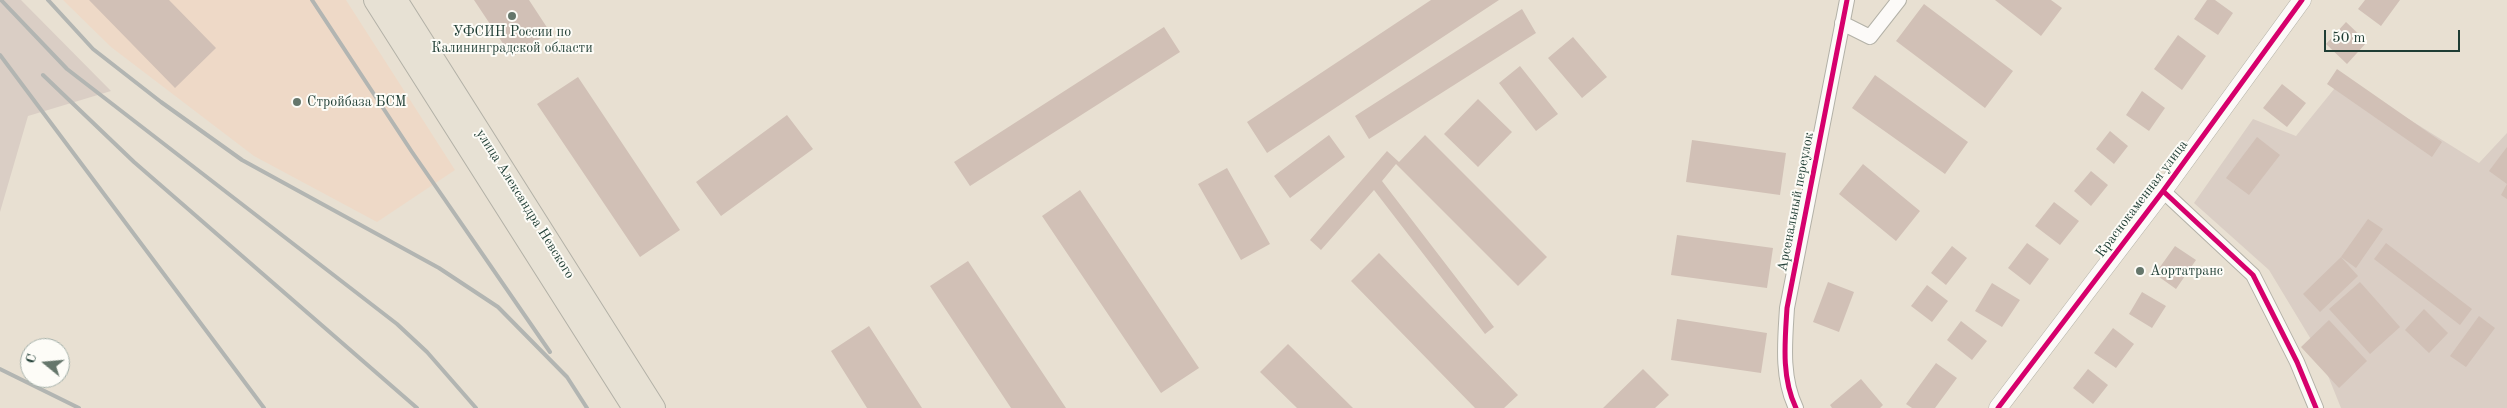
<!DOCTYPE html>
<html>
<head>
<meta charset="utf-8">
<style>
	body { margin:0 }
	#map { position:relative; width:2507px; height:408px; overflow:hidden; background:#e8e0d2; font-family:"Old Standard TT",serif }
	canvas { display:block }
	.north { position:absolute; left:20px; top:338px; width:50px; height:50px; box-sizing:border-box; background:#fdfcf7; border:1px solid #a4b0a9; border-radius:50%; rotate:287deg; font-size:14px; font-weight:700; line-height:20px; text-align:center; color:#1f3d34 }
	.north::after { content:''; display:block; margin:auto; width:18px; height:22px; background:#65766b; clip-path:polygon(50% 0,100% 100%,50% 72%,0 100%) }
	.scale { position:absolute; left:2324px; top:30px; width:136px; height:22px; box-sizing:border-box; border:2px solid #1f3d34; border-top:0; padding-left:6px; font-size:15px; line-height:18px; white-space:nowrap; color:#1f3d34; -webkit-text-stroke:4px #fdfcf7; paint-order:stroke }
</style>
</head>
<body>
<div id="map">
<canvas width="2507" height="408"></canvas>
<div class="north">С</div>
<div class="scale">50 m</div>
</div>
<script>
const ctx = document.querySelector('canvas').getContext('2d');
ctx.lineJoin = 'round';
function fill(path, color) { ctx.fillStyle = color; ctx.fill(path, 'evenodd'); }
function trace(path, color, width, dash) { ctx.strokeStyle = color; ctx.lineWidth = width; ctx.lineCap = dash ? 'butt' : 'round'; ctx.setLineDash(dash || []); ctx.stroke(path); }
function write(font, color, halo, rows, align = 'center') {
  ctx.font = font + ' "Old Standard TT",serif'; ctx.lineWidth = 4; ctx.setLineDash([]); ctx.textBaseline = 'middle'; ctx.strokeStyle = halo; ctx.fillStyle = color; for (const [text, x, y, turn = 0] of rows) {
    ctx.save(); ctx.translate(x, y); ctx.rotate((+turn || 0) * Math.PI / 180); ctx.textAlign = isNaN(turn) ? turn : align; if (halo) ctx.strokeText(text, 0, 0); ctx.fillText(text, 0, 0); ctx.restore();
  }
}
fill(new Path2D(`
	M63 0H346L455 170 377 222 254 156 111 47Z`), '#eed9c7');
fill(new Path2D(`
	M0 0H21L111 91 28 116 0 212Z
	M2343 78 2479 163 2507 133V408H2341L2318 351 2269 270 2194 203 2253 119 2296 136Z`), '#dacec5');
fill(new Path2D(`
	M89 0H169L216 48 175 88Z
	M474 0H529L550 32 512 57Z
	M1431 0H1499L1267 153 1247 122Z
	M1995 0H2051L2062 8 2041 36Z
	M2207 0H2215L2233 13 2218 35 2194 19Z
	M2365 0H2400L2381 26 2358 9Z
	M1924 4 2013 71 1985 108 1896 41Z
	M1522 9 1536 33 1369 139 1355 116Z
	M2346 22 2367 42 2347 64 2326 44Z
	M1164 27 1180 52 970 186 954 162Z
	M2178 35 2206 56 2182 90 2154 69Z
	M1573 37 1607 77 1582 98 1548 58Z
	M1520 66 1558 114 1536 131 1499 83Z
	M2337 69 2442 142 2432 157 2327 84Z
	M1875 75 1968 142 1945 174 1852 108Z
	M578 77 680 230 640 257 537 104Z
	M2282 84 2306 103 2287 127 2263 108Z
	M2142 91 2165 108 2149 131 2126 115Z
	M1478 99 1512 132 1478 167 1444 134Z
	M787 115 813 149 721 216 696 182Z
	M2110 131 2128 146 2114 164 2096 149Z
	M1329 135 1345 157 1290 198 1274 176Z
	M1425 135 1547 257 1518 286 1396 164 1382 181 1494 327 1485 334 1374 190 1321 250 1310 240 1387 151 1399 162Z
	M2257 137 2280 155 2249 195 2226 178Z
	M1692 140 1786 153 1780 195 1686 182Z
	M2507 147V199L2501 195 2507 184 2489 171Z
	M1863 164 1920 211 1896 241 1839 194Z
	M1227 168 1270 244 1241 260 1198 184Z
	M2091 171 2108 185 2091 206 2074 191Z
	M1080 190 1199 368 1161 393 1042 216Z
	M2054 202 2079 221 2060 245 2035 226Z
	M2368 219 2383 229 2356 268 2341 257 2358 276 2320 312 2303 294 2341 257Z
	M1677 235 1773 248 1767 288 1671 275Z
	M2027 243 2049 259 2030 285 2008 268Z
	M2386 243 2472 309 2460 325 2374 259Z
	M1952 246 1967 258 1946 285 1931 273Z
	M2175 246 2196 260 2176 289 2155 274Z
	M1379 253 1518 395 1504 408H1475L1351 281Z
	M968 261 1066 408H1011L930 286Z
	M1828 282 1854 292 1839 332 1813 322Z
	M2360 282 2400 327 2370 354 2329 309Z
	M1992 283 2020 300 2002 327 1975 311Z
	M1927 285 1948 301 1932 322 1911 306Z
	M2142 292 2166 306 2152 328 2129 314Z
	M2424 309 2448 333 2429 353 2405 330Z
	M2479 316 2495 328 2466 367 2450 356Z
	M1677 319 1767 333 1761 373 1671 360Z
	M2329 320 2367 361 2339 388 2301 347Z
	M1961 321 1987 341 1972 360 1947 340Z
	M869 326 922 408H867L831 351Z
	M2113 328 2134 344 2116 368 2094 353Z
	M1288 344 1353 408H1297L1260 372Z
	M1936 363 1957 378 1935 408H1912L1906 404Z
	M1643 369 1669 395 1655 408H1603Z
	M2088 369 2108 385 2093 404 2073 388Z
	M1861 379 1883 405 1880 408H1832L1830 405Z`), '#d1c0b6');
const minor = new Path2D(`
	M1842 23 1870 37 1899 0
	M2163 191 2253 275 2297 362 2316 408
	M1796 408C1781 377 1785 341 1787 308L1847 0`);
const tertiary = new Path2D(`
	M1998 408 2163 191 2302 0`);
const primary = new Path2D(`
	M375 0 634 408
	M396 0 654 408`);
trace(minor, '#b3b1a7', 16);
trace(tertiary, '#b3b1a7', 19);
trace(primary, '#b3b1a7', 24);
trace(minor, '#fcfaf8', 14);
trace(tertiary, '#fcfaf8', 18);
trace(primary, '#e7e1d4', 22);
trace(new Path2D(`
	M1 0 67 69 397 324 427 352 476 408
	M48 0 93 49 161 102 242 160 439 268 498 307 567 377 587 408
	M312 0 412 152 550 352
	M0 55 264 408
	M43 75 134 162 417 408
	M0 369 79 408`), '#b2b5b2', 4);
trace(new Path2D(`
	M2163 191 2253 275 2297 362 2316 408
	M1796 408C1781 377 1785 341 1787 308L1847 0
	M1998 408 2163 191 2302 0`), '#d6006c', 5);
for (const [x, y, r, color] of [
	[512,16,5,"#65766b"],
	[297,102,5,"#65766b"],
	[2140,271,5,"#65766b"]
]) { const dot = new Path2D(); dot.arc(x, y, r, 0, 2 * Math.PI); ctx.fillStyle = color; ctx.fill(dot); trace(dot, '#fdfcf7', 2); }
write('14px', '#1f3d34', '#fdfcf7', [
	["УФСИН России по",512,32,"center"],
	["Калининградской области",512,48,"center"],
	["Стройбаза БСМ",307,102],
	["Аортатранс",2150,271]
], 'left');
write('14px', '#1f3d34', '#fdfcf7', [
	["Краснокаменная улица",2142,199,-53],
	["Арсенальный переулок",1796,202,-79],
	["улица Александра Невского",525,204,58]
]);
</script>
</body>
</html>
